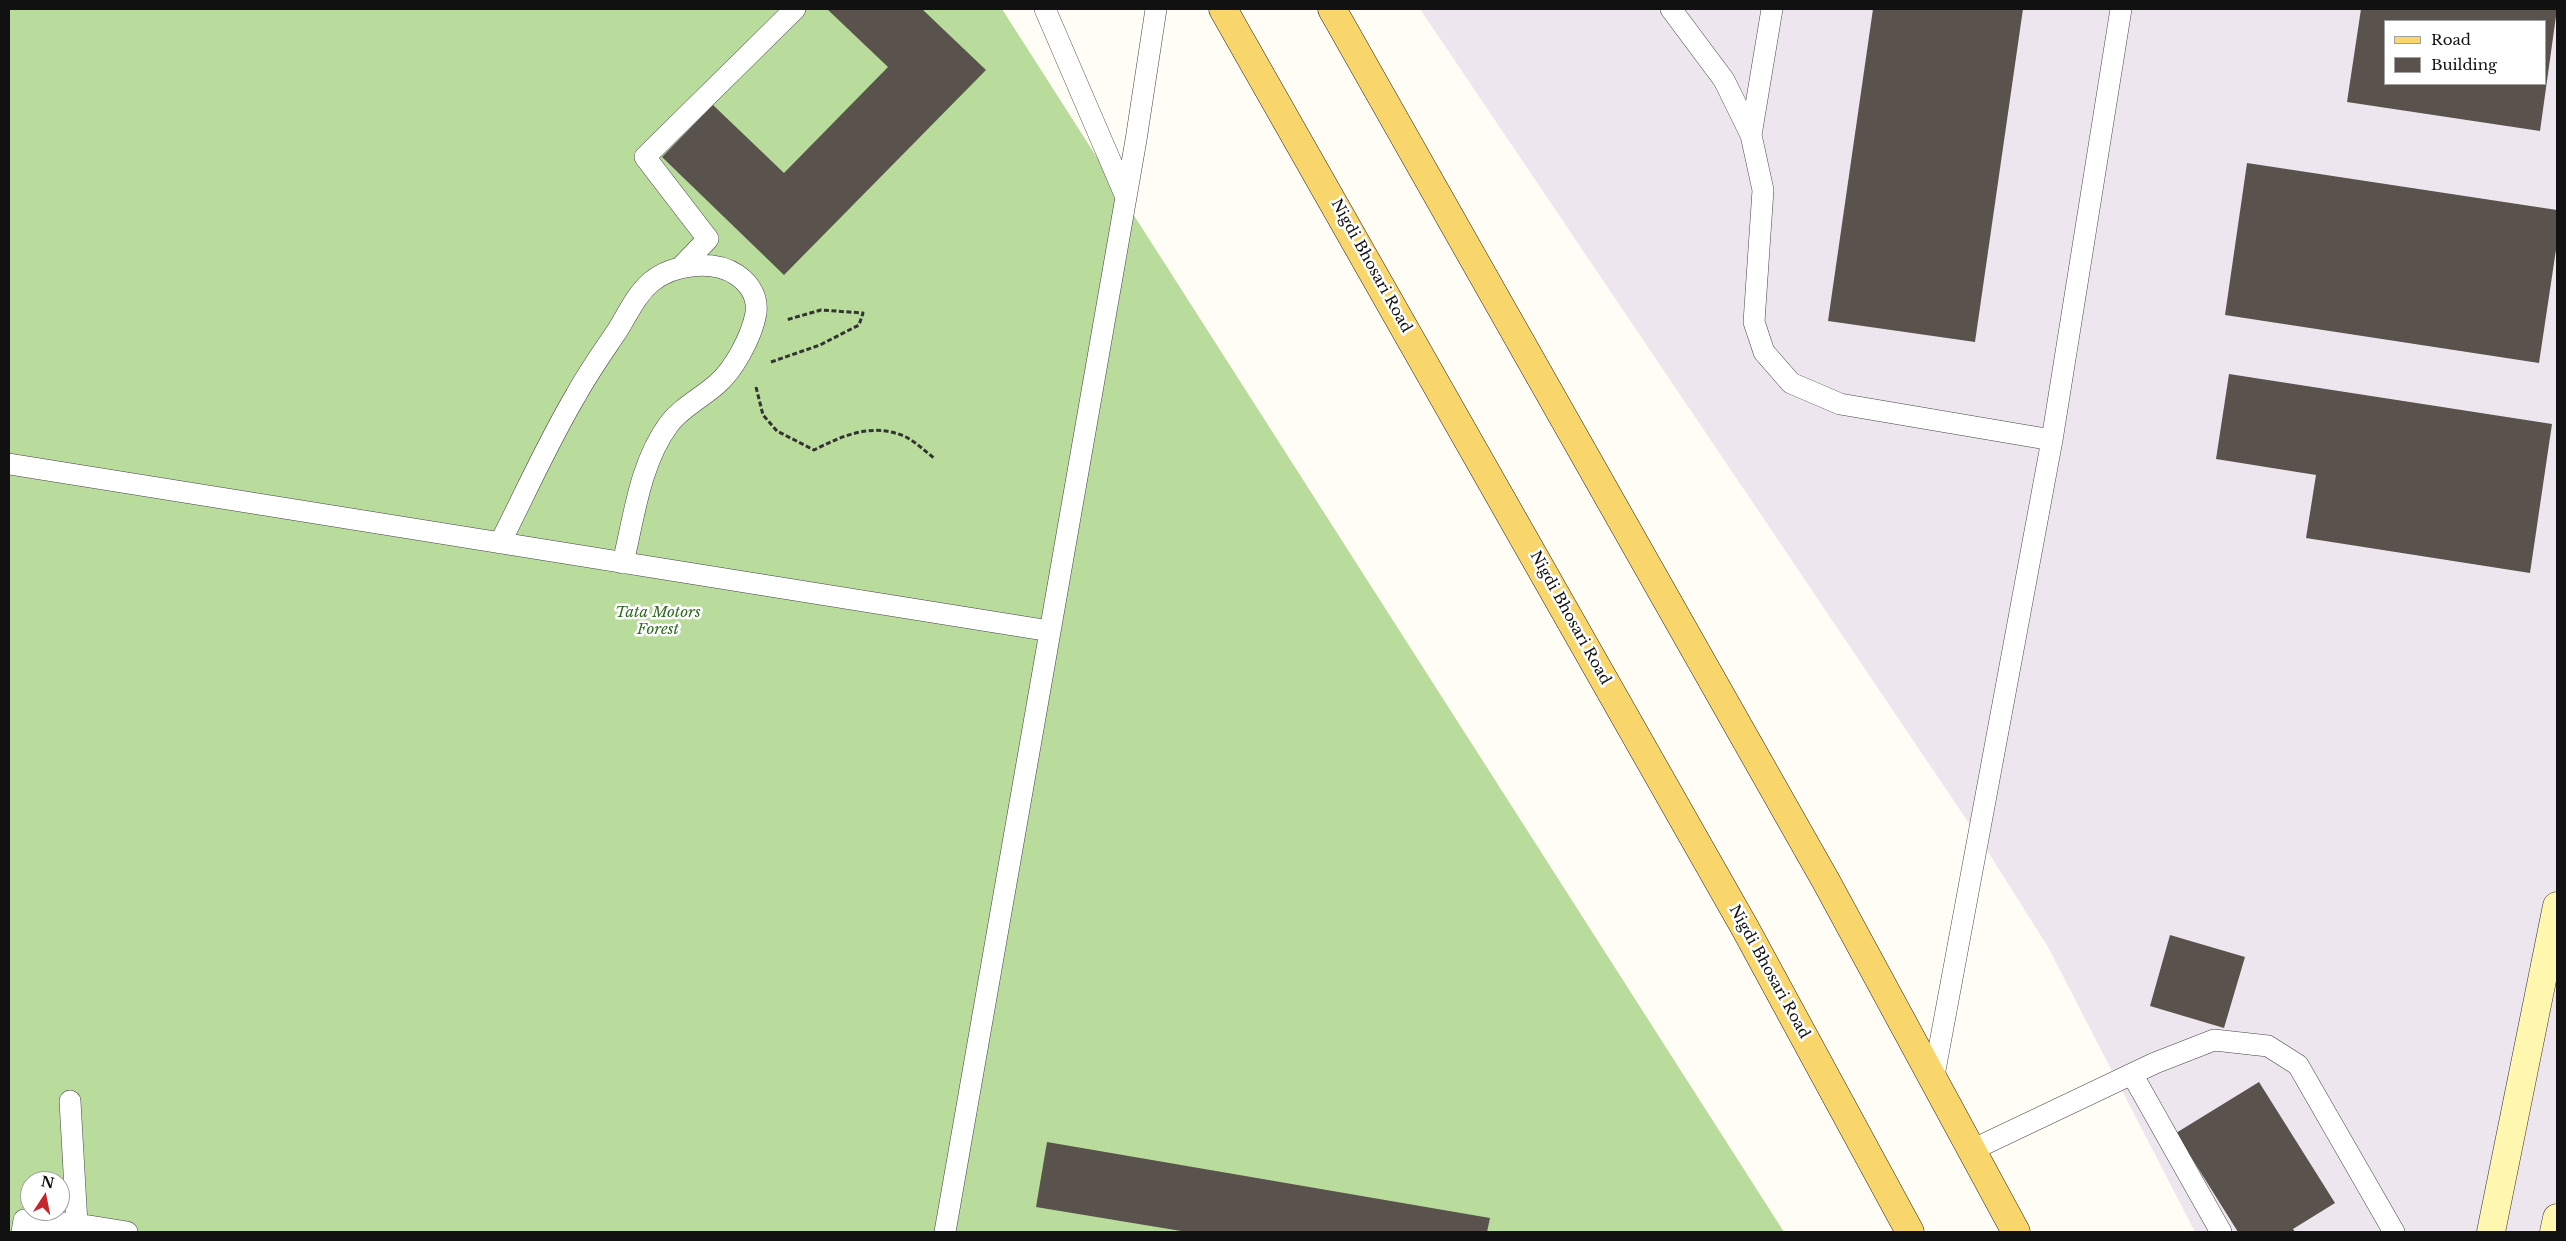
<!DOCTYPE html>
<html>
<head>
<meta charset="utf-8">
<style>
	body { margin:0 }
	#map { position:relative; width:2566px; height:1241px; overflow:hidden; background:#fffdf5; font-family:"Libre Baskerville",serif }
	canvas { display:block }
	.frame { position:absolute; inset:0; border:10px solid #111; pointer-events:none }
	.legend { position:absolute; left:2384px; top:20px; width:162px; height:65px; box-sizing:border-box; background:#fff; border:1px solid #a0a0a0; margin:0; padding:6px 9px; list-style:none; font-size:15px; color:#111 }
	.legend li { display:flex; align-items:center; gap:10px; height:25px }
	.legend b { width:25px; border:1px solid #a0a0a0 }
	.north { position:absolute; left:20px; top:1171px; width:50px; height:50px; box-sizing:border-box; background:#fff; border:1px solid #a0a0a0; border-radius:50%; rotate:11deg; font-size:14px; font-weight:700; line-height:20px; text-align:center; color:#111 }
	.north::after { content:''; display:block; margin:auto; width:18px; height:22px; background:#c4262e; clip-path:polygon(50% 0,100% 100%,50% 72%,0 100%) }
</style>
</head>
<body>
<div id="map">
<canvas width="2566" height="1241"></canvas>
<div class="frame"></div>
<ul class="legend">
<li><b style="height:6px;background:#f9d66b"></b>Road</li>
<li><b style="height:14px;background:#5a524d"></b>Building</li>
</ul>
<div class="north">N</div>
</div>
<script>
const ctx = document.querySelector('canvas').getContext('2d');
ctx.lineJoin = 'round';
function fill(path, color) { ctx.fillStyle = color; ctx.fill(path, 'evenodd'); }
function trace(path, color, width, dash) { ctx.strokeStyle = color; ctx.lineWidth = width; ctx.lineCap = dash ? 'butt' : 'round'; ctx.setLineDash(dash || []); ctx.stroke(path); }
function write(font, color, halo, rows, align = 'center') {
  ctx.font = font + ' "Libre Baskerville",serif'; ctx.lineWidth = 5; ctx.setLineDash([]); ctx.textBaseline = 'middle'; ctx.strokeStyle = halo; ctx.fillStyle = color; for (const [text, x, y, turn = 0] of rows) {
    ctx.save(); ctx.translate(x, y); ctx.rotate((+turn || 0) * Math.PI / 180); ctx.textAlign = isNaN(turn) ? turn : align; if (halo) ctx.strokeText(text, 0, 0); ctx.fillText(text, 0, 0); ctx.restore();
  }
}
fill(new Path2D(`
	M1420 9H2557V1232H2195L2048 947 1983 844ZM2385 21H2545V84H2385Z`), '#eee6ef');
fill(new Path2D(`
	M9 9H1002L1784 1232H9ZM30 1181H60V1211H30Z`), '#b9dc9c');
fill(new Path2D(`
	M827 9H922L986 70 784 275 662 157 713 105 784 173 888 67Z
	M1873 9H2023L1975 342 1828 321Z
	M2361 9H2557L2540 131 2347 102ZM2385 21H2545V84H2385Z
	M2247 163 2557 210V243L2539 363 2225 315Z
	M2229 374 2552 424 2530 573 2306 538 2316 475 2216 459Z
	M2170 935 2245 957 2224 1028 2150 1006Z
	M2259 1082 2335 1203 2293 1229 2295 1232H2238L2176 1133Z
	M1047 1142 1490 1218 1487 1232H1187L1036 1207Z`), '#5a524d');
const lane = new Path2D(`
	M1045 9 1126 197
	M1671 9 1724 80 1751 135 1763 190 1754 322 1764 352 1791 383 1840 404 2052 440
	M1751 135 1772 9
	M681 267 708 239 645 157 795 9
	M9 464 1050 631
	M500 543C525 494 548 442 576 395 588 373 603 352 617 331 628 314 635 296 651 282 673 264 713 259 737 275 750 284 758 297 756 313 752 336 734 370 716 385 701 398 681 408 669 424 640 463 634 517 623 563
	M2132 1074 2221 1232
	M1933 1081 2052 440 2121 9
	M70 1101 77 1224 127 1232
	M1972 1150 2155 1063 2214 1040 2268 1046 2298 1065 2394 1232
	M22 1232 24 1220 77 1224
	M945 1232 1136 140 1156 9`);
const secondary = new Path2D(`
	M2491 1232 2557 906
	M2554 1232 2557 1218`);
const primary = new Path2D(`
	M1223 9 1745 928 1910 1232
	M1332 9 1827 883 2016 1232`);
trace(lane, '#444', 22);
trace(secondary, '#333', 29);
trace(primary, '#222', 29);
trace(new Path2D(`
	M771 362 820 345 859 325 863 313 821 310 786 320
	M756 387 763 415 777 431 814 450C844 435 873 422 906 437 916 442 926 452 934 458`), '#333', 3, [5, 2.5]);
trace(lane, '#fff', 21);
trace(secondary, '#fff6b0', 28);
trace(primary, '#f9d66b', 28);
write('15px', '#111', '#fff', [
	["Nigdi Bhosari Road",1371,266,61],
	["Nigdi Bhosari Road",1570,618,61],
	["Nigdi Bhosari Road",1769,972,61]
]);
write('italic 15px', '#2f6b1f', '#fff', [
	["Tata Motors",658,613],
	["Forest",658,630]
]);
</script>
</body>
</html>
